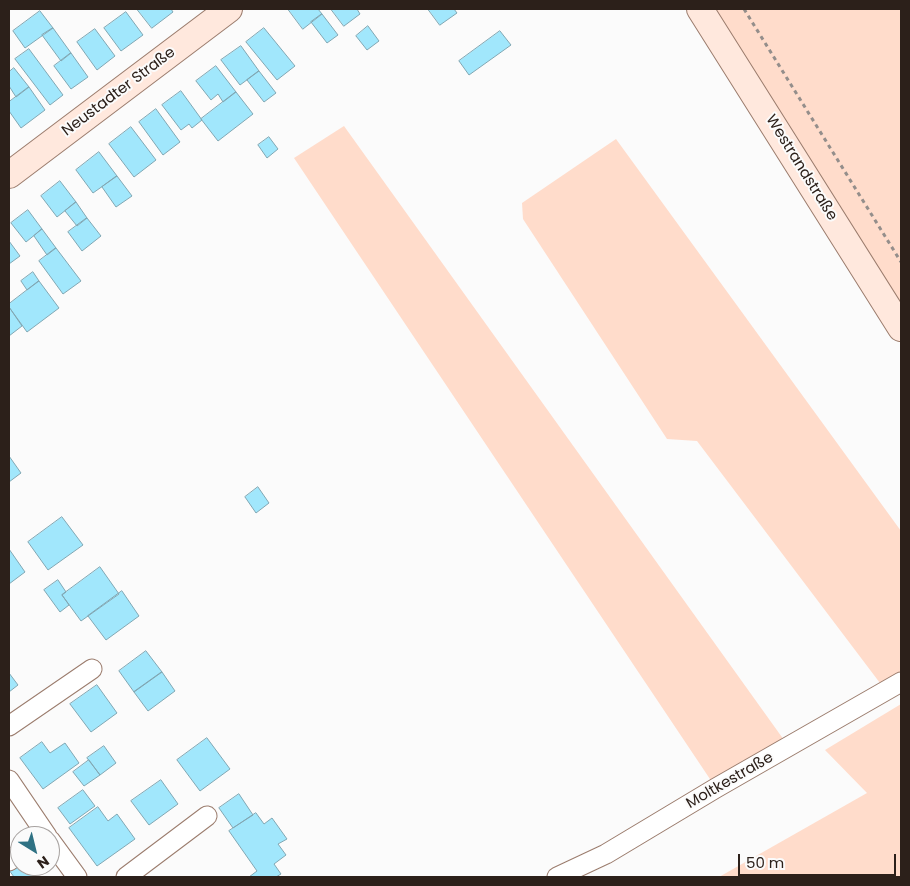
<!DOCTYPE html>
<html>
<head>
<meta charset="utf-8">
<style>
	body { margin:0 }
	#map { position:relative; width:910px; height:886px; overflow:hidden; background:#fbfbfb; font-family:Poppins,sans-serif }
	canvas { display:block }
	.frame { position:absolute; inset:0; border:10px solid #2c201a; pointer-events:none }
	.north { position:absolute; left:10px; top:826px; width:50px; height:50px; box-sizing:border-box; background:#fbfbfb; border:1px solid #a8a3a1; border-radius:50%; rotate:144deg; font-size:14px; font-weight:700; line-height:20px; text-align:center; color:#2c201a }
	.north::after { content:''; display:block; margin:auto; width:18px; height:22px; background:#2f7284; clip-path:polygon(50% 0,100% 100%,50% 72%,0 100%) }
	.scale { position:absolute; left:738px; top:854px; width:158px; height:22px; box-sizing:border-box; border:2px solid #2c201a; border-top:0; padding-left:6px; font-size:15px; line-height:18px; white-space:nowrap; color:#2c201a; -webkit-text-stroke:4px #fbfbfb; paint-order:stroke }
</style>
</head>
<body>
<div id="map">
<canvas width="910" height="886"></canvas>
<div class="frame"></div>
<div class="north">N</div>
<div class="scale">50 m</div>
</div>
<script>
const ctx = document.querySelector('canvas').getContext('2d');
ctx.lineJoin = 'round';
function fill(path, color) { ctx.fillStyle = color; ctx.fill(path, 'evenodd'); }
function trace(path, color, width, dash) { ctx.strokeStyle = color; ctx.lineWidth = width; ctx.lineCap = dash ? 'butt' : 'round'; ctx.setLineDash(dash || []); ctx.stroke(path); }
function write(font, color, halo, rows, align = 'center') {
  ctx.font = font + ' Poppins,sans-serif'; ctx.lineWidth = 4; ctx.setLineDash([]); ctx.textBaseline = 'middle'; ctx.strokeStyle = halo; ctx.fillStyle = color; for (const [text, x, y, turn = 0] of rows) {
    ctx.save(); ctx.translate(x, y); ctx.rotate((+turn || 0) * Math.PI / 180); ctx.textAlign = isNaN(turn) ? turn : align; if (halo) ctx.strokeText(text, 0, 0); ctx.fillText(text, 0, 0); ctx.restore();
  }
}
fill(new Path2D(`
	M700 9H901V328Z
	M344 126 789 747 716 788 294 158Z
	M616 139 901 531V682L886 691 697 441 667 439 523 219 522 203Z
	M901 704V877H719L867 793 825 750Z`), '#ffdccb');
const building = new Path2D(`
	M137 9H171L173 12 152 28Z
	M288 9H318L322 14 303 29Z
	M331 9H357L360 14 344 26Z
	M428 9H454L457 13 440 25Z
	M40 11 53 28 25 48 13 31Z
	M126 12 143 35 121 51 104 28Z
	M322 14 338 35 327 43 311 22Z
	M368 26 379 41 367 50 356 36Z
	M53 28 71 53 61 61 42 35Z
	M264 28 295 66 277 80 246 42Z
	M95 29 115 56 97 70 77 42Z
	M500 31 511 45 469 75 459 61Z
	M241 46 259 71 240 85 221 60Z
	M29 49 63 95 50 105 15 59Z
	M71 53 88 77 71 89 54 66Z
	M216 66 236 92 223 102 218 94 211 100 196 81Z
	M14 68 29 87 16 97 9 86V72Z
	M259 71 276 93 264 102 247 80Z
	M29 87 45 110 21 128 9 111V102Z
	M181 91 202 120 192 128 189 124 181 130 162 105Z
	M236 92 253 114 218 141 201 119Z
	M156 109 180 142 163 155 139 122Z
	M131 127 156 160 134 177 109 144Z
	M269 137 278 149 267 158 258 145Z
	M99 152 117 176 93 193 76 170Z
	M117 176 132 196 116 207 102 187Z
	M60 181 76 202 57 217 41 196Z
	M76 202 87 218 77 226 65 211Z
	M28 210 42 229 26 242 11 223Z
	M87 218 101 236 82 251 68 232Z
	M42 229 56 248 47 255 34 236Z
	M9 241 20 256 9 264Z
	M56 248 81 281 63 294 39 261Z
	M33 272 39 281 27 290 21 281Z
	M39 281 59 308 27 332 9 307V304Z
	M9 307 22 326 9 336Z
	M9 456 21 473 9 482Z
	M258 487 269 503 256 513 245 497Z
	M62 517 83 545 48 570 28 542Z
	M9 549 25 572 9 584Z
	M100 567 119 594 81 621 62 595Z
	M58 580 66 592 62 595 69 605 60 612 44 590Z
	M122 591 139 616 106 640 88 616Z
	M146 651 162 672 134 692 119 671Z
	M162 672 175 691 148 711 134 692Z
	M9 673 18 685 9 692Z
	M97 685 117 713 91 732 70 704Z
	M207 738 230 769 200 791 177 760Z
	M42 742 50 753 65 743 79 763 43 789 20 758Z
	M104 746 116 763 100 775 87 758Z
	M89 760 100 775 84 786 73 772Z
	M161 780 178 804 149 825 131 801Z
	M83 790 95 806 70 824 58 808Z
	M239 794 253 815 233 828 219 808Z
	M98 807 108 821 117 814 135 839 97 866 69 828Z
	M256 813 264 824 272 818 287 839 278 844 286 855 274 864 281 874 276 877H249L257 871 229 831Z
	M20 862V866H28L36 877H14L9 870Z`);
fill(building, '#a1e7fc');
trace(building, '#81a7b3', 1);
const minor = new Path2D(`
	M9 726 92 669
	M9 780 47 836
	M50 840 77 877
	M9 861 20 853
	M126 877 207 816
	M557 877 606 854 716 788 901 682`);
const secondary = new Path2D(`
	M700 9 901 328
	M9 175 229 9`);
trace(minor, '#9b7c6d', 21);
trace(secondary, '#9b7c6d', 28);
trace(new Path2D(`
	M744 9 901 262`), '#948e8b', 3, [4, 4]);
trace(minor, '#fff', 19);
trace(secondary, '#ffe8dd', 26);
write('15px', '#2c201a', '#fbfbfb', [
	["Neustadter Straße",119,92,-37],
	["Westrandstraße",801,168,58],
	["Moltkestraße",730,781,-30]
]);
</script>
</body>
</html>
